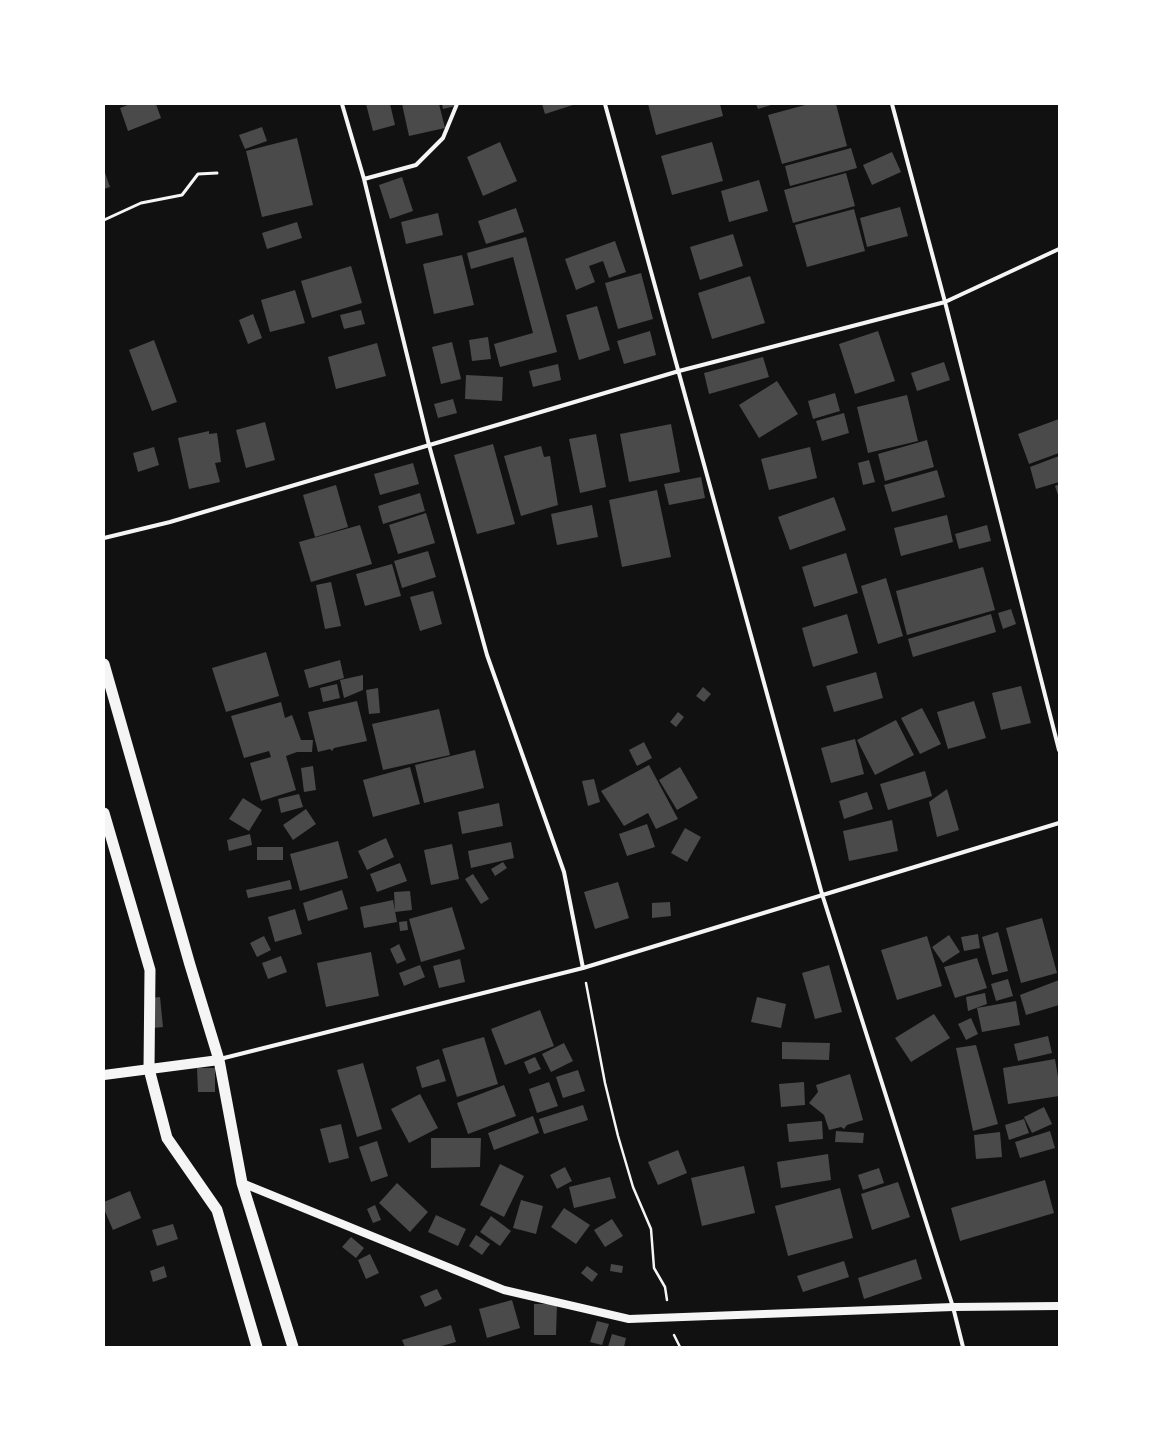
<!DOCTYPE html>
<html>
<head>
<meta charset="utf-8">
<style>
	body { margin:0 }
	#map { position:relative; width:1163px; height:1451px; overflow:hidden; background:#111; font-family:Poppins,sans-serif }
	canvas { display:block }
	.frame { position:absolute; inset:0; border:105px solid #fff; pointer-events:none }
</style>
</head>
<body>
<div id="map">
<canvas width="1163" height="1451"></canvas>
<div class="frame"></div>
</div>
<script>
const ctx = document.querySelector('canvas').getContext('2d');
ctx.lineJoin = 'round';
function fill(path, color) { ctx.fillStyle = color; ctx.fill(path, 'evenodd'); }
function trace(path, color, width, dash) { ctx.strokeStyle = color; ctx.lineWidth = width; ctx.lineCap = dash ? 'butt' : 'round'; ctx.setLineDash(dash || []); ctx.stroke(path); }
fill(new Path2D(`
	M130 104H156L161 118 128 131 120 108Z
	M366 104H390L395 125 373 131Z
	M402 104H439L445 128 409 136Z
	M442 104H454L455 106 443 109Z
	M542 104H576L545 114Z
	M648 104H720L723 116 656 135Z
	M756 104H774L758 109Z
	M809 104H836L847 146 782 164 768 115Z
	M262 127 267 141 245 149 239 135Z
	M297 138 313 205 262 217 246 151Z
	M500 142 517 181 483 196 467 157Z
	M712 142 723 181 672 195 661 156Z
	M851 148 857 168 790 186 785 166Z
	M892 152 901 172 872 185 863 165Z
	M104 170 110 187 104 189Z
	M846 173 855 206 793 223 784 190Z
	M402 177 413 211 390 219 379 185Z
	M759 180 768 211 729 222 721 191Z
	M900 207 908 236 867 247 860 218Z
	M516 208 524 232 486 244 478 221Z
	M854 209 865 251 807 267 795 225Z
	M438 213 443 235 406 244 401 222Z
	M297 222 302 238 267 249 262 233Z
	M733 234 743 266 700 280 690 247Z
	M526 237 557 352 500 367 494 344 533 333 513 257 471 269 467 253Z
	M615 241 626 272 609 278 603 261 589 266 595 282 576 290 565 259Z
	M462 255 474 305 434 314 423 264Z
	M351 266 362 303 312 318 301 281Z
	M641 273 653 319 618 329 605 283Z
	M750 276 765 323 712 339 698 293Z
	M295 290 305 323 270 332 261 300Z
	M597 306 610 350 579 360 566 315Z
	M361 310 365 324 344 329 340 315Z
	M253 314 262 338 248 344 239 320Z
	M650 331 656 355 624 364 617 341Z
	M878 331 895 381 855 394 839 344Z
	M488 337 491 359 472 361 469 340Z
	M154 340 177 402 152 411 129 350Z
	M452 342 461 379 441 384 432 347Z
	M377 343 386 376 336 389 328 357Z
	M763 357 769 377 709 394 704 373Z
	M944 362 950 380 917 391 911 373Z
	M558 364 561 380 533 387 529 371Z
	M466 375 503 377 502 401 465 399Z
	M777 381 798 414 759 438 739 405Z
	M835 393 840 411 813 419 808 401Z
	M907 395 918 441 868 453 857 407Z
	M453 399 457 413 438 418 434 404Z
	M844 413 849 433 822 441 816 421Z
	M1059 419V453L1029 464 1018 434Z
	M265 422 275 460 246 468 236 430Z
	M671 424 680 472 629 482 620 434Z
	M209 431V434L217 433 221 462 215 463 220 482 189 489 178 438Z
	M596 434 606 487 580 493 569 439Z
	M927 440 934 467 885 481 878 454Z
	M493 444 515 524 477 534 454 455Z
	M541 446 544 457 550 456 558 505 521 516 504 456Z
	M154 447 159 465 138 472 133 453Z
	M810 447 817 478 769 490 761 459Z
	M1059 456V482L1036 489 1030 467Z
	M869 460 875 482 863 485 858 463Z
	M413 463 419 484 380 495 374 474Z
	M937 470 945 497 892 512 884 485Z
	M701 477 705 498 669 505 664 484Z
	M1059 484V498L1055 486Z
	M336 485 348 527 315 537 303 495Z
	M657 490 671 557 622 567 609 500Z
	M420 493 425 511 383 524 378 506Z
	M834 497 846 530 790 550 778 517Z
	M592 505 598 537 557 545 551 514Z
	M426 513 435 543 398 554 389 525Z
	M947 515 953 542 901 556 894 528Z
	M360 525 372 564 311 582 299 542Z
	M987 525 991 541 959 549 955 534Z
	M428 551 436 577 402 588 394 561Z
	M846 553 858 593 814 607 802 567Z
	M392 564 401 596 365 606 356 574Z
	M983 567 995 610 907 635 896 591Z
	M886 578 903 636 878 644 861 586Z
	M331 582 341 626 325 629 316 585Z
	M433 591 442 624 420 631 410 597Z
	M1011 609 1016 624 1003 629 998 613Z
	M847 614 858 653 813 667 802 628Z
	M991 614 996 632 913 657 908 639Z
	M266 652 279 696 226 712 212 668Z
	M340 660 344 678 309 688 304 670Z
	M876 672 883 698 834 712 826 686Z
	M363 675V690L344 698 340 680Z
	M337 684 340 698 323 702 320 688Z
	M1021 686 1031 723 1001 730 992 693Z
	M703 687 711 694 704 702 696 696Z
	M378 688 380 713 369 714 366 690Z
	M357 701 367 741 334 748 332 751 330 749 318 752 308 712Z
	M974 701 986 738 948 749 937 712Z
	M281 702 285 718 292 715 301 740H313L312 752H297L286 756 296 790 261 801 250 763 271 757 269 751 244 758 231 716Z
	M922 708 941 744 920 754 901 718Z
	M439 709 450 755 383 770 372 724Z
	M678 712 684 717 676 727 670 722Z
	M896 720 914 755 875 775 857 740Z
	M855 739 864 774 831 783 821 748Z
	M644 742 652 758 637 766 629 750Z
	M475 750 484 788 424 803 415 765Z
	M649 765 678 819 656 829 648 813 624 826 601 791Z
	M313 766 316 790 304 792 301 768Z
	M410 767 420 804 373 817 363 780Z
	M680 767 698 798 677 810 659 780Z
	M925 771 932 796 888 810 880 784Z
	M594 779 600 802 588 806 582 781Z
	M947 789 959 830 937 837 929 802Z
	M867 792 873 809 844 819 839 801Z
	M299 794 303 807 281 813 278 799Z
	M243 798 262 810 249 831 229 819Z
	M499 803 503 826 462 834 458 812Z
	M306 809 316 824 293 840 283 825Z
	M892 820 898 851 849 861 843 831Z
	M647 824 655 847 627 856 619 834Z
	M685 828 701 837 687 862 671 853Z
	M250 834 252 845 229 851 227 840Z
	M386 838 394 857 367 870 358 851Z
	M338 841 348 878 300 891 290 854Z
	M511 842 514 858 471 868 468 851Z
	M452 844 459 879 431 885 424 850Z
	M257 847H283V860H257Z
	M503 862 507 868 495 876 491 869Z
	M400 863 407 881 377 892 370 874Z
	M473 874 489 899 481 904 465 879Z
	M290 880 292 889 248 898 246 890Z
	M618 882 629 918 595 929 584 892Z
	M342 890 348 909 308 921 303 903Z
	M410 891 412 910 395 912 394 892Z
	M393 900 397 922 364 928 360 907Z
	M670 902 671 916 652 918V903Z
	M452 907 465 949 421 962 409 919Z
	M295 909 302 934 275 942 268 917Z
	M1042 918 1057 973 1021 983 1006 928Z
	M407 921 408 930 400 931 399 922Z
	M998 932 1008 971 992 975 982 937Z
	M978 934 980 948 964 951 961 937Z
	M949 935 960 952 943 963 932 947Z
	M264 936 271 950 257 957 250 943Z
	M927 936 942 986 897 1000 881 950Z
	M399 944 406 960 397 964 390 949Z
	M371 952 379 996 326 1007 317 963Z
	M281 956 287 972 268 979 262 963Z
	M977 958 987 988 955 998 944 967Z
	M460 959 465 982 439 988 433 966Z
	M420 965 425 977 404 986 399 973Z
	M829 965 842 1012 815 1019 802 973Z
	M1008 979 1013 996 996 1001 991 984Z
	M1059 980V1005L1026 1015 1020 995Z
	M985 993 987 1004 968 1011 966 997Z
	M160 997 163 1027 153 1028 150 998Z
	M757 997 786 1004 781 1028 751 1022Z
	M1016 1001 1020 1025 982 1032 977 1008Z
	M540 1010 554 1046 505 1065 491 1029Z
	M934 1014 950 1038 911 1062 895 1038Z
	M971 1018 978 1034 966 1040 958 1024Z
	M1048 1036 1052 1053 1018 1061 1014 1044Z
	M484 1037 498 1084 457 1097 442 1049Z
	M782 1042 830 1043 829 1060 782 1059Z
	M564 1043 573 1061 551 1072 542 1054Z
	M976 1045 998 1124 973 1131 956 1048Z
	M535 1057 541 1069 529 1074 524 1062Z
	M439 1059 446 1081 422 1088 416 1067Z
	M1055 1059 1059 1083V1096L1008 1104 1003 1068Z
	M363 1063 382 1129 357 1137 337 1070Z
	M197 1068H215V1092H198Z
	M578 1070 585 1091 563 1098 556 1077Z
	M850 1074 863 1120 847 1125 844 1129 841 1127 829 1130 824 1115 809 1103 818 1092 816 1085Z
	M549 1082 558 1106 537 1113 529 1089Z
	M804 1082 805 1105 781 1107 779 1084Z
	M504 1085 516 1116 468 1134 457 1103Z
	M420 1094 438 1128 409 1143 391 1109Z
	M583 1105 588 1120 544 1134 539 1119Z
	M1044 1107 1052 1124 1032 1133 1024 1117Z
	M533 1116 539 1133 494 1150 488 1133Z
	M1024 1119 1029 1133 1009 1140 1005 1125Z
	M822 1121 823 1139 789 1142 787 1124Z
	M341 1124 349 1158 329 1163 320 1129Z
	M836 1131 864 1133 863 1143 835 1142Z
	M1050 1131 1055 1148 1020 1158 1015 1142Z
	M1000 1132 1002 1157 976 1159 974 1135Z
	M431 1138H481L480 1167 431 1168Z
	M377 1141 388 1176 371 1182 359 1147Z
	M678 1150 687 1173 658 1185 648 1162Z
	M828 1154 831 1180 781 1188 777 1162Z
	M500 1164 524 1176 504 1217 480 1205Z
	M744 1166 755 1213 702 1226 691 1178Z
	M565 1167 572 1181 557 1189 550 1175Z
	M879 1168 884 1183 863 1190 858 1175Z
	M610 1177 616 1198 574 1208 569 1187Z
	M1045 1180 1054 1213 960 1241 951 1208Z
	M898 1182 910 1217 872 1230 861 1194Z
	M397 1183 428 1212 410 1232 379 1203Z
	M840 1188 853 1238 788 1256 775 1206Z
	M130 1191 141 1218 113 1230 104 1209V1202Z
	M521 1200 543 1206 536 1234 513 1228Z
	M375 1205 381 1220 373 1223 367 1209Z
	M564 1208 590 1225 576 1244 551 1227Z
	M436 1215 466 1229 458 1246 428 1232Z
	M491 1216 511 1231 500 1246 480 1232Z
	M612 1219 623 1236 605 1247 594 1230Z
	M173 1224 178 1239 157 1246 152 1230Z
	M476 1235 490 1244 482 1255 469 1246Z
	M351 1237 364 1248 356 1258 342 1247Z
	M370 1254 379 1273 366 1279 358 1260Z
	M916 1259 922 1279 864 1299 858 1278Z
	M844 1261 849 1277 803 1292 797 1276Z
	M611 1264 623 1266 622 1273 610 1271Z
	M164 1266 167 1277 153 1282 150 1271Z
	M587 1266 598 1274 592 1282 581 1273Z
	M437 1289 442 1299 425 1307 420 1296Z
	M512 1300 520 1328 487 1338 479 1309Z
	M534 1304H557L556 1335H534Z
	M597 1321 609 1324 602 1345 590 1342Z
	M451 1325 456 1342 438 1347H405L402 1340Z
	M612 1334 626 1338 624 1347H608Z`), '#4a4a4a');
trace(new Path2D(`
	M586 983 605 1083 618 1136 633 1187 651 1229 654 1268 665 1287 667 1300
	M674 1335 680 1347`), '#f5f5f5', 2.5);
trace(new Path2D(`
	M104 220 141 203 182 195 198 174 217 173`), '#f5f5f5', 3);
trace(new Path2D(`
	M342 104 364 179 429 445 487 655 564 872 583 968
	M605 104 822 894 953 1307 963 1347
	M892 104 945 302 1059 750
	M364 179 416 165 443 138 457 104
	M104 538 170 522 679 371 945 302 1059 249
	M220 1059 583 968 1059 823`), '#f5f5f5', 4);
trace(new Path2D(`
	M242 1183 504 1290 629 1319 953 1307 1059 1306`), '#f5f5f5', 8);
trace(new Path2D(`
	M104 1075 219 1060`), '#f5f5f5', 10);
trace(new Path2D(`
	M104 664 190 965 219 1060 242 1183 293 1347
	M104 813 150 970 149 1069 167 1138 217 1210 257 1347`), '#f5f5f5', 11);
</script>
</body>
</html>
